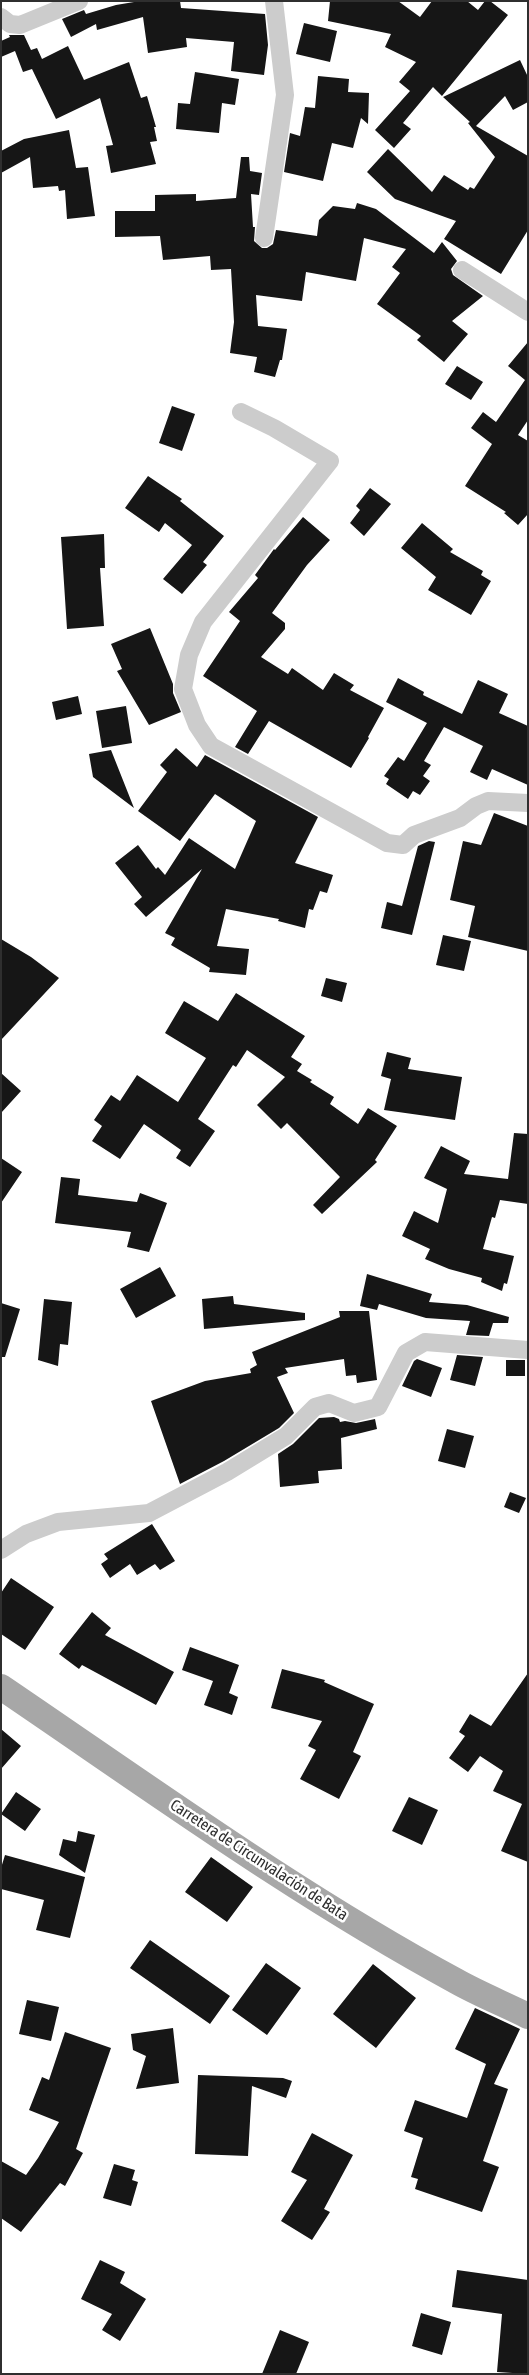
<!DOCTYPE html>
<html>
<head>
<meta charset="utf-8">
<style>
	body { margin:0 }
	#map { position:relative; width:529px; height:2375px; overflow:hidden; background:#fff; font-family:"Asap Condensed",sans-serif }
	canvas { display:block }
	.frame { position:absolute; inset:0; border:2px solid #2f2f2f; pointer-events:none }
</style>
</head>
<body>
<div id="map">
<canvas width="529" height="2375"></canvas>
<div class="frame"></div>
</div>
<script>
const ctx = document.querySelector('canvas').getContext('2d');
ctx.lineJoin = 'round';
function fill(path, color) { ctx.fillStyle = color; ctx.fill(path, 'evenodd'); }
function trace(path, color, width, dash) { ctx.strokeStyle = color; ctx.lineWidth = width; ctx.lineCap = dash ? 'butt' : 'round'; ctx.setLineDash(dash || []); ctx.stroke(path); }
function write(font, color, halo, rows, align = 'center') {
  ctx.font = font + ' "Asap Condensed",sans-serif'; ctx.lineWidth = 5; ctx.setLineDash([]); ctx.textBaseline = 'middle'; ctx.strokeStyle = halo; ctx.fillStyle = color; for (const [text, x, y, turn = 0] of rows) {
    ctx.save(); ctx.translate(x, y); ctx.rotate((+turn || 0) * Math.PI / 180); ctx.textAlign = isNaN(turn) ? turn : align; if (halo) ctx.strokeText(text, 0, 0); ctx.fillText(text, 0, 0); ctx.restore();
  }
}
fill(new Path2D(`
	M140 1H180L181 8 265 14 268 45 264 75 231 71 234 42 186 38 187 47 148 53 143 17 97 30 96 24 71 37 62 19 84 10 86 14 116 5Z
	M330 1H398L420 17 432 1H467L478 10 485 1H490L508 15 442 96 433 87 403 123 411 129 394 148 375 130 410 91 399 82 416 62 385 47 391 34 328 21Z
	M304 23 337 31 330 62 296 54Z
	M9 35H24L31 50 37 48 42 59 68 46 84 80 129 62 141 98 147 96 156 127H154L157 141 150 142 156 164 111 173 106 146 113 145 100 98 56 119 32 69 23 72 15 51 1 57V41L10 37Z
	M520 60 528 77V102L513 110 505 96 476 126 528 156V230L501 274 444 239 456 221 395 199 367 172 388 149 432 192 444 175 468 190 470 187 474 189 495 157 468 123 470 122 443 97Z
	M195 72 239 79 235 105 222 103 219 133 176 129 178 103 190 104Z
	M318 76 349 79 348 92 369 93 368 124 361 118 353 148 332 143 323 181 284 172 290 133 300 136 305 107 315 108Z
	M69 130 76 168 88 167 95 216 67 219 65 190 59 191 58 186 33 188 30 157 1 173V151L24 139Z
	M241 157H249L250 171 262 173 259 195 251 194 253 227H255L254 241 262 248H267L273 244 276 230 317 236 319 220 333 206 355 209 357 203 376 209 434 253 442 242 457 261 451 269 453 275 483 296 452 321 468 334 444 362 417 340 421 336 377 304 400 273 392 267 406 249 364 238 356 281 306 272 302 301 256 295 258 326 287 329 282 360H280L275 377 254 372 257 357 230 353 234 322 231 269 211 270 210 256 163 260 160 236 115 237V211H155V195L196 194V201L236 198Z
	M528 342V420L518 435 528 441V514L518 525 504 513 506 512 465 486 492 444 471 428 483 412 496 422 525 380 508 366Z
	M457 366 483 382 471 400 445 384Z
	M172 406 195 414 182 451 159 443Z
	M148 476 182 499 180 501 224 536 203 562 207 565 182 594 163 579 192 545 165 523 159 532 125 508Z
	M370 488 391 504 364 536 350 523 360 510 356 506Z
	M303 517 330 540 307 565 272 613 285 623V629L261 657 288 674 292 668 323 690 334 673 354 685 350 690 384 708 368 737 369 738 351 768 269 721 248 754 235 747 257 711 203 676 240 621 229 612 258 578 255 575 274 549 275 550Z
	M422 523 453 549 450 552 483 571 481 575 491 581 471 615 428 590 436 577 401 548Z
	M104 534 105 568H100L104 626 67 629 61 537Z
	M150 628 173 684V693L181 712 149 725 117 671 122 669 111 644Z
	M398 678 424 692 423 695 462 714 478 680 508 694 499 713 528 726V785L492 769 487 780 470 772 483 746 444 727 424 761 431 765 423 776 430 781 420 795 413 791 408 799 386 784 389 779 384 776 398 757 404 761 427 723 386 702Z
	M78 696 82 714 56 720 52 702Z
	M126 706 132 743 102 748 96 711Z
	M176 748 197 767 205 755 318 817 295 863 333 875 327 893 320 891 313 910 309 909 305 928 278 921 279 919 226 909 217 946 249 949 246 975 209 972 210 968 171 945 175 938 165 933 202 869 146 917 134 904 142 897 115 863 138 845 156 869 158 867 165 875 189 838 235 869 256 821 215 794 180 841 138 811 167 772 160 765Z
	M111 750 134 808 93 777 89 754Z
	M494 813 528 826V951L468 937 475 906 450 900 463 841 481 845Z
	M429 841 435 842 412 935 381 928 387 902 402 906 418 846Z
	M443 935 471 941 464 971 436 965Z
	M1 939 31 957 59 978 1 1040Z
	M326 978 347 983 342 1002 321 996Z
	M236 993 305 1036 291 1057 302 1064 297 1071 312 1080 310 1082 334 1097 330 1104 358 1124 368 1108 397 1126 375 1160 377 1162 322 1214 313 1205 340 1177 287 1123 281 1129 257 1105 285 1077 247 1050 236 1067 233 1065 198 1119 215 1131 190 1167 176 1158 181 1150 144 1124 120 1159 92 1141 102 1126 94 1120 111 1095 120 1101 137 1075 178 1102 206 1058 165 1033 184 1001 218 1021Z
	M387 1052 411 1058 408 1069 462 1077 455 1120 384 1110 391 1079 381 1076Z
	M1 1073 21 1091 1 1113Z
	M514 1133 528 1134V1204L500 1200 495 1218 492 1217 483 1249 514 1256 507 1284 504 1283 502 1291 481 1282 482 1278 449 1269 425 1259 430 1249 402 1236 414 1211 438 1223 447 1189 424 1178 441 1146 470 1161 464 1174 508 1179Z
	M1 1158 22 1172 1 1203Z
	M61 1177 80 1179 78 1195 137 1202 140 1193 167 1203 149 1252 127 1247 131 1232 55 1223Z
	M160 1267 176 1296 136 1318 120 1289Z
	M367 1274 432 1294 429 1302 467 1305 509 1317 508 1323H493L489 1336 466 1335 470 1321 426 1318 379 1304 377 1310 360 1306Z
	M233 1296 234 1304 305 1313V1320L204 1329 202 1299Z
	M44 1299 72 1302 68 1345 60 1344 58 1366 38 1360Z
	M1 1303 20 1309 5 1357H1Z
	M339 1311H369L377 1380 357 1383 356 1375 346 1376 344 1359 285 1368 288 1373 277 1377 294 1413 279 1428 224 1461 180 1484 151 1401 205 1381 251 1373 250 1369 257 1365 252 1352 340 1317Z
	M457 1355 483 1357 475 1386 450 1380Z
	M417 1359 442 1368 431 1397 402 1386 414 1361Z
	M506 1360H525V1376H506Z
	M334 1417 339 1419 340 1422 345 1421 356 1423 375 1419 377 1429 341 1438 342 1469 318 1471 319 1483 280 1487 278 1454 293 1444 319 1418Z
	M447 1429 474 1436 465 1468 438 1461Z
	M510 1492 526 1498 519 1513 504 1507Z
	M152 1524 175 1561 160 1570 155 1564 137 1575 130 1564 110 1578 101 1564 108 1559 104 1554Z
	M11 1578 54 1607 25 1650 1 1634V1593Z
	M92 1612 111 1628 105 1635 174 1672 156 1705 82 1665 79 1669 59 1654Z
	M190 1647 239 1665 229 1693 238 1697 232 1715 204 1705 213 1681 182 1670Z
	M282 1669 325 1680 324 1682 374 1704 353 1752 361 1756 339 1799 300 1779 316 1750 308 1746 322 1721 271 1708Z
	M528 1673V1862L501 1851 522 1804 493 1791 503 1771 480 1756 468 1772 449 1758 465 1736 459 1732 470 1714 491 1726Z
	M1 1729 21 1746 1 1769Z
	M16 1792 41 1809 25 1831 1 1814Z
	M409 1797 438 1810 422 1845 392 1831Z
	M78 1831 95 1835 85 1873 59 1855 63 1839 76 1842Z
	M5 1855 85 1877 70 1938 36 1930 44 1900 1 1889V1868Z
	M211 1857 253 1887 227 1922 185 1892Z
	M150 1940 230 1996 210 2024 130 1968Z
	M266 1963 301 1988 267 2035 232 2010Z
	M373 1964 416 1998 376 2048 333 2014Z
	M27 2000 59 2007 51 2041 19 2034Z
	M475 2008 520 2029 494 2084 508 2089 483 2161 499 2167 482 2212 415 2189 418 2179 411 2177 423 2138 404 2131 415 2100 467 2118 486 2064 455 2049Z
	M173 2028 179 2083 136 2089 146 2056 133 2050 131 2034Z
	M65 2032 111 2048 76 2149 83 2153 65 2186 60 2183 21 2232 1 2218V2161L26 2175 38 2158 59 2122 29 2110 42 2077 49 2080Z
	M198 2075 283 2078 292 2081 286 2098 252 2086 248 2156 195 2154Z
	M312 2133 353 2155 324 2209 330 2212 312 2240 281 2221 307 2180 291 2172Z
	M114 2164 135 2170 132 2180 138 2182 131 2206 103 2198Z
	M100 2260 125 2272 120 2283 146 2299 120 2341 102 2330 112 2314 81 2299Z
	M457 2270 528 2280V2374L497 2372 502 2314 452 2307Z
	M421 2313 451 2322 442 2355 412 2346Z
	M280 2330 309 2342 296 2374H262Z`), '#161616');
trace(new Path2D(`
	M1 17 10 24 20 25 79 1
	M264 238 285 95 274 1
	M462 270 528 312
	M241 412 274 428 330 461 203 622 189 655 183 689 197 725 211 746 387 843 403 845 414 835 460 818 476 806 488 801 528 803
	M1 1550 26 1534 58 1522 149 1513 227 1472 286 1436 315 1407 329 1403 354 1413 378 1407 406 1353 425 1342 528 1350`), '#ccc', 18);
trace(new Path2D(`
	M1 1687C150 1788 297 1895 456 1981 479 1994 504 2004 528 2016`), '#a7a7a7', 26);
write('16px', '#2f2f2f', '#fff', [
	["Carretera de Circunvalación de Bata",259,1860,33]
]);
</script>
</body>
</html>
